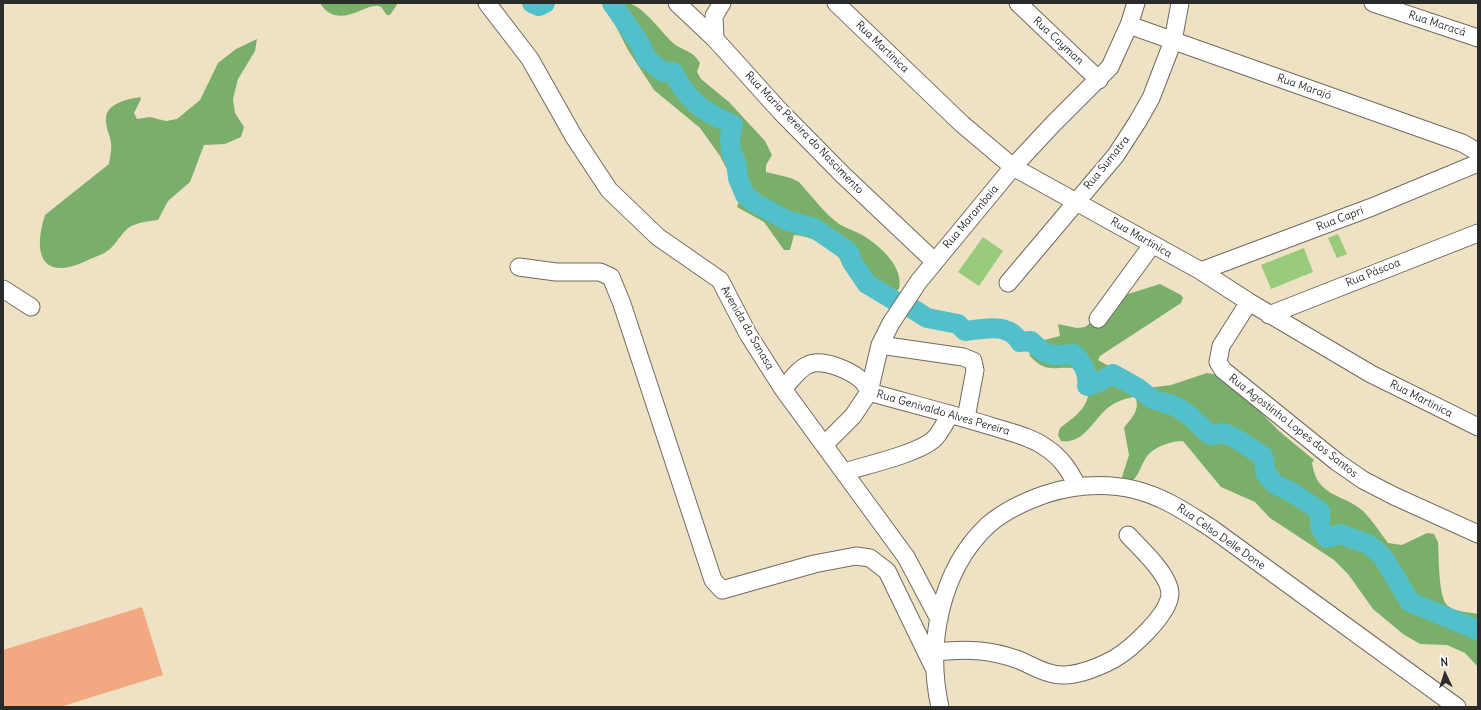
<!DOCTYPE html>
<html>
<head>
<meta charset="utf-8">
<style>
	body { margin:0 }
	#map { position:relative; width:1481px; height:710px; overflow:hidden; background:#efe1c3; font-family:Delius,sans-serif }
	canvas { display:block }
	.frame { position:absolute; inset:0; border:4px solid #2b2b2b; pointer-events:none }
	.north { position:absolute; left:1425px; top:654px; width:40px; height:40px; -webkit-text-stroke:3px #fff; paint-order:stroke; rotate:356deg; font-size:11px; font-weight:700; line-height:16px; text-align:center; color:#2b2b2b }
	.north::after { content:''; display:block; margin:auto; width:14px; height:18px; background:#2b2b2b; clip-path:polygon(50% 0,100% 100%,50% 72%,0 100%) }
</style>
</head>
<body>
<div id="map">
<canvas width="1481" height="710"></canvas>
<div class="frame"></div>
<div class="north">N</div>
</div>
<script>
const ctx = document.querySelector('canvas').getContext('2d');
ctx.lineJoin = 'round';
function fill(path, color) { ctx.fillStyle = color; ctx.fill(path, 'evenodd'); }
function trace(path, color, width, dash) { ctx.strokeStyle = color; ctx.lineWidth = width; ctx.lineCap = dash ? 'butt' : 'round'; ctx.setLineDash(dash || []); ctx.stroke(path); }
function write(font, color, halo, rows, align = 'center') {
  ctx.font = font + ' Delius,sans-serif'; ctx.lineWidth = 4; ctx.setLineDash([]); ctx.textBaseline = 'middle'; ctx.strokeStyle = halo; ctx.fillStyle = color; for (const [text, x, y, turn = 0] of rows) {
    ctx.save(); ctx.translate(x, y); ctx.rotate((+turn || 0) * Math.PI / 180); ctx.textAlign = isNaN(turn) ? turn : align; if (halo) ctx.strokeText(text, 0, 0); ctx.fillText(text, 0, 0); ctx.restore();
  }
}
fill(new Path2D(`
	M1338 234 1347 254 1337 258 1328 238Z
	M983 237 1003 251 979 286 958 272Z
	M1304 248 1313 272 1271 289 1261 265Z`), '#98cb7b');
fill(new Path2D(`
	M320 3H398L390 15H387C385 13 383 9 381 7 370 0 347 25 328 12 325 10 322 6 320 3Z
	M604 3C611 3 623 1 629 3 645 8 661 32 673 43 682 51 692 49 700 63L697 72 701 79 729 102 765 141 772 155 766 165V172L791 178 799 182C811 195 825 214 839 224 847 229 856 231 864 236 881 247 904 267 899 289L888 297C873 290 857 282 846 270 842 266 841 260 838 256 827 244 810 236 794 235L790 250H784L764 222 737 207 741 196 720 156 700 128 654 90 628 50Z
	M257 39 255 51 238 79 233 99 235 113 244 127 241 137 225 144 204 145 190 182 168 201 158 220C150 221 141 222 134 225 124 228 118 242 110 249 104 254 95 257 88 260 43 282 32 256 45 215L109 164C110 157 112 149 111 143 110 135 105 126 106 118 107 103 128 99 140 97L141 99 134 113 137 119 150 117 166 121 177 119 200 100 218 63 236 49Z
	M1160 284 1181 295 1183 298 1181 303 1100 356 1098 360 1148 388 1171 385 1207 373 1220 375 1239 390 1279 431 1314 460 1312 463C1317 498 1343 493 1363 511 1372 520 1380 532 1388 543L1402 545 1427 533 1434 534 1438 542C1439 555 1438 599 1448 606 1456 612 1468 612 1478 614V667L1465 653 1447 645 1420 644 1403 634 1373 609 1348 574 1334 560 1270 518 1255 502 1221 487 1183 441C1172 441 1160 445 1151 452 1140 460 1140 484 1124 483L1122 477 1129 455 1124 428C1131 418 1141 410 1135 397 1126 398 1117 401 1109 407 1094 418 1084 445 1061 441L1058 435 1060 428C1076 416 1094 404 1087 381 1086 376 1083 371 1078 369 1057 364 1048 376 1030 356L1029 347 1036 342 1060 336 1058 324 1077 328 1085 327 1128 294Z`), '#7aaf6b');
trace(new Path2D(`
	M532 3 539 6 545 3
	M612 3 640 44 646 58 663 72H673C688 102 703 111 733 125L730 137 731 152 736 162 738 178 745 195 755 203 788 221 814 228 849 252 852 262 867 284 897 302 913 309 927 318 958 324 965 331C984 329 1008 322 1020 342L1031 341C1048 358 1051 356 1074 354 1082 362 1089 374 1087 386L1097 383 1113 374 1138 388 1152 399 1175 406 1189 415 1210 435 1224 433 1235 438 1263 456 1266 474 1275 484 1293 493 1320 511V527L1327 538 1340 534 1368 544 1383 557 1410 602 1478 630`), '#52c0ca', 20);
fill(new Path2D(`
	M142 607 163 675 60 707H3V650Z`), '#f2a982');
const minor = new Path2D(`
	M487 3 530 59 574 137 609 190 658 237 720 280 748 334 783 389 906 557 939 619
	M677 3 715 39 780 111 843 175 934 261
	M836 3 962 124 1013 167 1201 271 1249 302 1371 374 1478 427
	M1018 3 1099 80
	M1373 3 1478 38
	M1129 25 1462 143 1478 152
	M715 39 714 16 722 3
	M519 267 556 272H600L611 277 622 304 713 580 722 590 814 564 856 556 870 558 887 571 933 666
	M1201 271 1372 207 1478 163
	M1008 283 1116 155 1138 121 1151 98 1173 41 1180 3
	M3 289 31 307
	M1249 302 1221 346 1218 362 1223 370 1337 462 1363 480 1394 496 1478 534
	M1269 315 1478 233
	M1098 319 1152 245
	M880 345 963 357 973 361 975 370 966 418
	M783 389C790 382 798 369 808 365 822 358 849 370 860 379 865 383 867 387 869 392 912 404 955 415 997 428 1013 433 1031 437 1045 447 1061 457 1069 470 1078 487
	M825 444 853 416 869 392 880 345 891 323 919 281 1013 167 1053 124 1110 67 1129 25 1136 3
	M844 472C867 465 916 454 933 440 940 434 945 423 950 414
	M935 652C966 649 989 649 1019 660 1033 666 1049 676 1065 675 1082 674 1099 667 1114 659 1131 649 1170 614 1170 593 1169 574 1140 548 1128 535
	M940 707C926 645 940 570 988 525 1004 511 1026 501 1046 494 1075 485 1107 483 1136 490 1164 497 1187 513 1211 528L1457 707`);
trace(minor, '#706b60', 19);
trace(minor, '#fff', 17);
write('11px', '#2b2b2b', '#fff', [
	["Rua Maracá",1437,24,18],
	["Rua Cayman",1058,41,43],
	["Rua Martinica",882,47,44],
	["Rua Marajó",1304,87,19],
	["Rua Maria Pereira do Nascimento",804,133,46],
	["Rua Sumatra",1107,163,-51],
	["Rua Marambaia",971,217,-50],
	["Rua Capri",1340,219,-21],
	["Rua Martinica",1141,238,30],
	["Rua Páscoa",1373,273,-22],
	["Avenida da Sanasa",747,328,60],
	["Rua Martinica",1421,399,27],
	["Rua Genivaldo Alves Pereira",943,413,16],
	["Rua Agostinho Lopes dos Santos",1293,426,38],
	["Rua Celso Delle Done",1221,537,35]
]);
</script>
</body>
</html>
